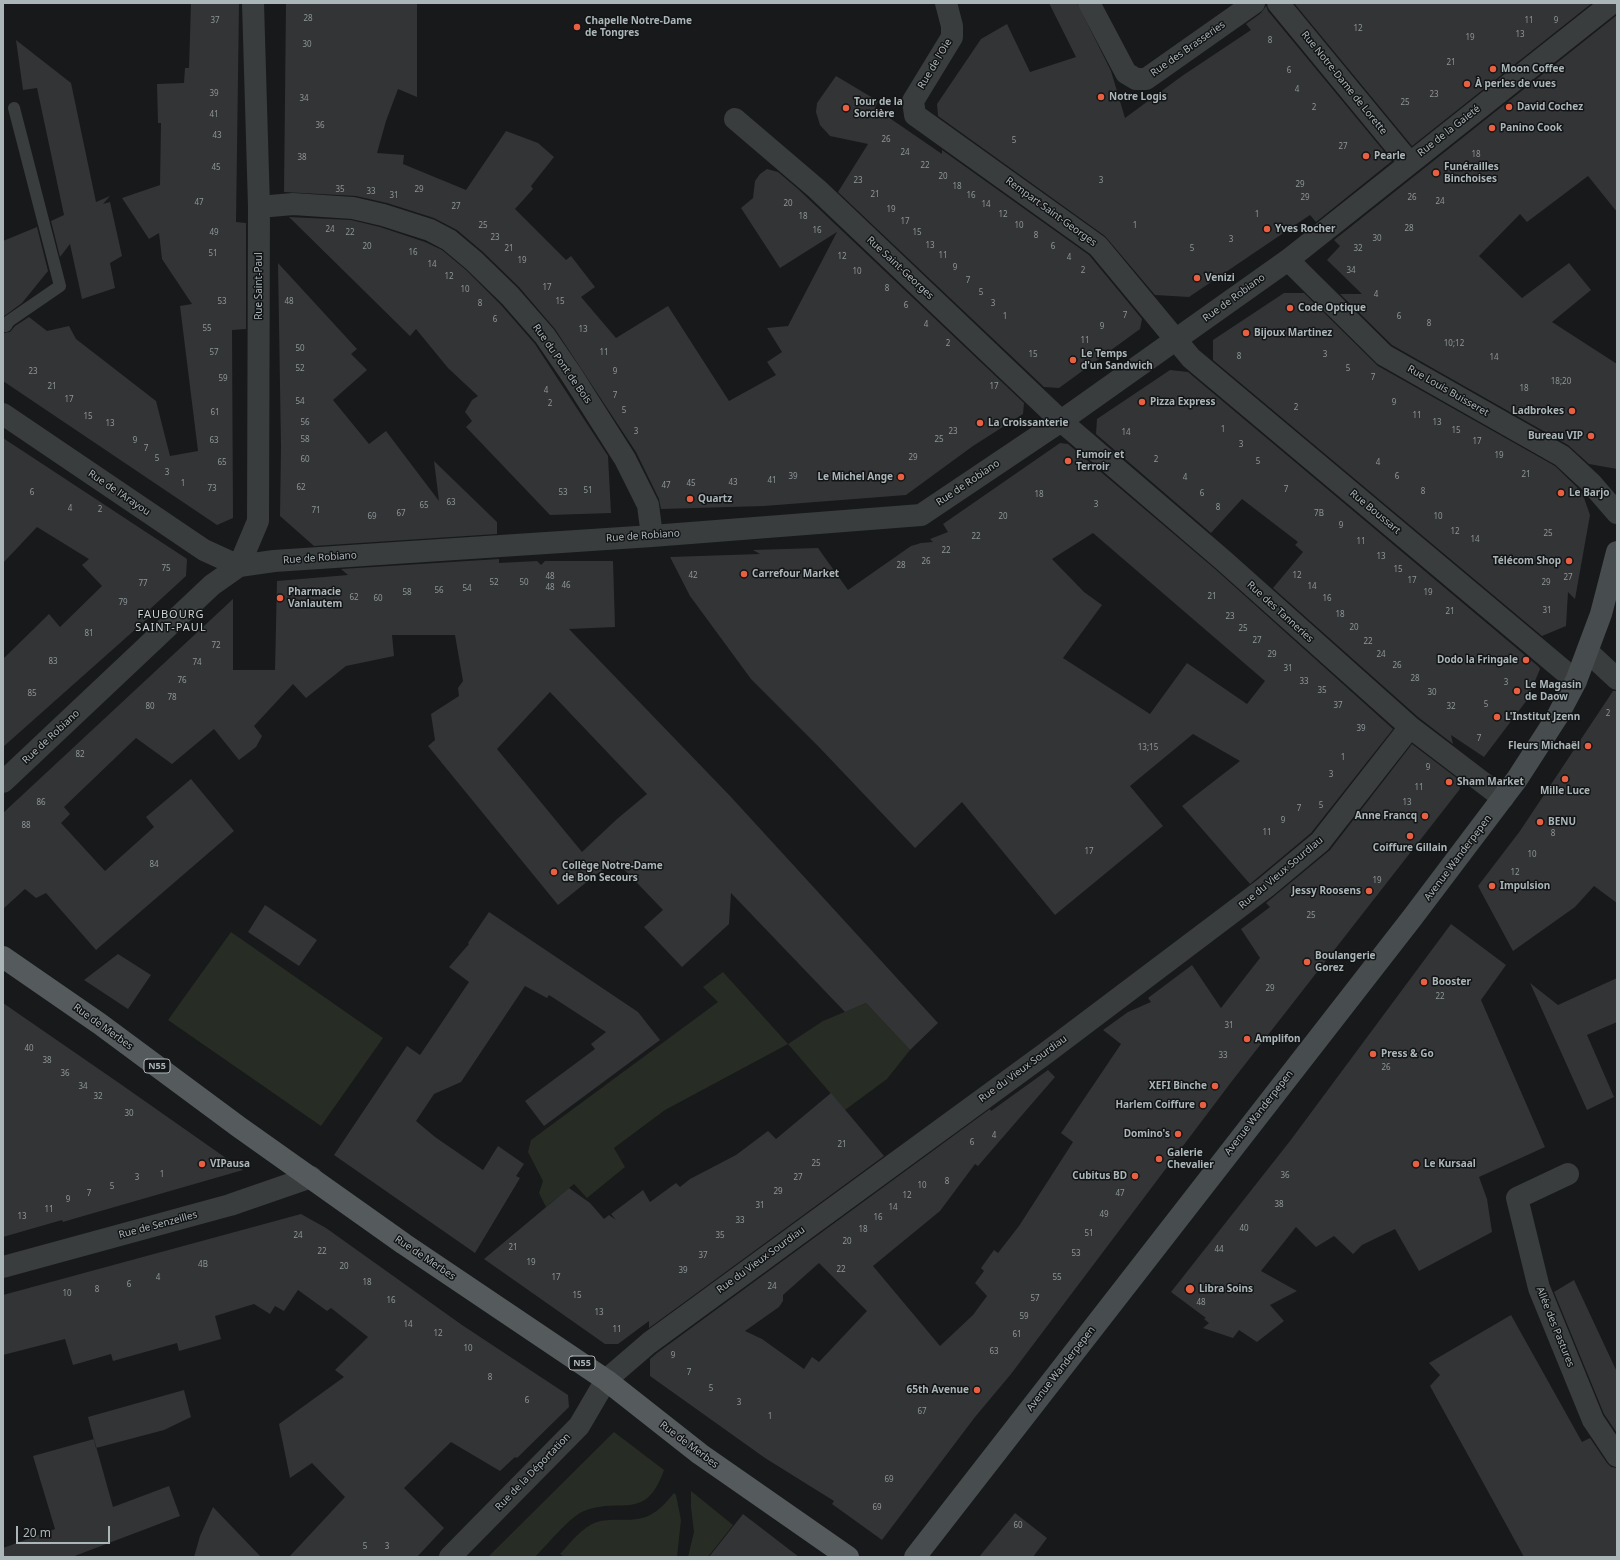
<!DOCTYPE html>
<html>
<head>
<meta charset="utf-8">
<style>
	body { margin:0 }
	#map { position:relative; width:1620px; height:1560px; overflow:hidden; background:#18191a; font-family:"Noto Sans",sans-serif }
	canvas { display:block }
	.frame { position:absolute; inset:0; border:4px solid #abb6b9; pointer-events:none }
	.scale { position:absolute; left:16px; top:1526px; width:94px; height:18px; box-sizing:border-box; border:2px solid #abb6b9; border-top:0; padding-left:5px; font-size:12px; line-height:14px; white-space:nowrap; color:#abb6b9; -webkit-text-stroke:3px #131415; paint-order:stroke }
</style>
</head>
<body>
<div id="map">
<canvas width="1620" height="1560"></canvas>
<div class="frame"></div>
<div class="scale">20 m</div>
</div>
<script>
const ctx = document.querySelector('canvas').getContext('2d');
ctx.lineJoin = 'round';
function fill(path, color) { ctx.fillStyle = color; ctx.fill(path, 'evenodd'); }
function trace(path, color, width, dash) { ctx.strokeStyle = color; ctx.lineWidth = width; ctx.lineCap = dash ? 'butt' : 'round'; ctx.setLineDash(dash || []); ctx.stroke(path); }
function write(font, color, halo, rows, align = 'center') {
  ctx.font = font + ' "Noto Sans",sans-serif'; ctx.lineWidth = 3; ctx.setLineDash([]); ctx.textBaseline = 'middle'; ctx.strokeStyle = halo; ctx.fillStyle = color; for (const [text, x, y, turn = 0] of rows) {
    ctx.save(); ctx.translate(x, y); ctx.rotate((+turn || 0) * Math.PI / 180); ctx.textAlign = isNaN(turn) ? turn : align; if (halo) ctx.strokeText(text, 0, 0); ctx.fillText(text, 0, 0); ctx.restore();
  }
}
fill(new Path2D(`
	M231 932 383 1038 321 1126 168 1020Z
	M723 972 788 1044 823 1021 866 1003 910 1050 887 1079 845 1110 788 1044 665 1110 614 1148 625 1167 587 1198 574 1184 546 1207 539 1193 543 1181 528 1152 531 1140 718 1002 703 987Z
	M614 1432 664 1470C645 1524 620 1495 582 1512 569 1518 546 1546 535 1557H488Z
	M691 1491 733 1525 708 1557H688L694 1532 691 1507Z
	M674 1493 676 1495 681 1520 677 1557H565L560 1554C571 1542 582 1527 597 1522 610 1518 624 1521 637 1519 654 1517 664 1505 674 1493Z`), '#272c24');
fill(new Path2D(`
	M191 3H239L236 222 246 223V329L232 330 233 518 217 525 3 381V333L10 332 15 326 29 317 47 331 69 326 76 339 156 401 170 456 198 451 180 306 192 304 162 259 159 233 149 239 122 198 160 185 161 123H158L157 84 184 83 185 68H189Z
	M286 3H417V97L398 89 386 121 377 153 404 155 403 164 466 190 506 131 538 143 554 157 531 186 533 189 515 209 566 260 571 256 595 287 581 297 616 338 668 306 729 401 776 375 767 362 782 352 767 328 788 326 837 232 780 268 741 208 753 198 755 181 760 174 767 169 778 172 798 189 1024 403 1023 414 973 446 906 495 764 506 661 509 659 499 636 452 555 329 519 287 483 252 457 230 434 218 387 203 356 196 284 192Z
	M1049 3H1077L1111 71 1125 118 1182 76 1251 30 1246 24 1261 13 1266 6 1268 11 1392 161 1316 222 1310 215 1189 297 1155 295 1105 236 938 116 937 104 981 39 1007 24 1030 72 1076 57Z
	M1294 3H1592L1412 146Z
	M1617 15V212L1588 176 1527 222 1520 214 1479 256 1522 298 1569 263 1591 290 1552 322 1617 364V469L1589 464 1568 445 1392 345 1340 294H1362L1327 260 1340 246 1334 240Z
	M16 40 71 83 96 202 110 196 103 204 110 202 122 256 110 263 115 288 82 299 70 244 60 257 51 221 64 215 37 88 23 90Z
	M836 76 878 101 875 108 942 154V150L1089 255 1142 319 1140 329 1059 388 1044 387 838 192 868 144 830 136 820 125 816 112 817 103Z
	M289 217 351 220 380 227 425 242 442 250 466 270 501 305 535 344 608 456 611 513 550 515 466 427 472 421 465 412 472 400 478 396 448 368 416 329 410 336Z
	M37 227 48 271 22 303 3 317V241Z
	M278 263 357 349 351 354 367 370 333 400 369 444 386 431 439 501 434 461 497 522V534L314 546 280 516 281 447Z
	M1284 293H1304L1378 366 1555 466 1582 492 1590 515 1575 599 1568 592 1566 626 1542 636 1213 360V340Z
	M1170 370 1188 372 1539 667 1540 669 1527 700 1484 757 1451 735 1453 744 1418 717 1273 588 1303 552 1295 545 1298 542 1242 499 1211 533 1096 434 1097 419Z
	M3 438 187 559 186 576 149 610 156 611 3 747V659L49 614 60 627 102 586 82 565 89 559 37 527 3 563Z
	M1060 443 1068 444 1215 569 1393 729 1311 833 1250 884 1182 806 1240 761 1193 734 1130 786 1163 826 1055 915 962 802 915 848 818 746 751 679 690 596 670 557 760 554 753 550 818 548 848 590 911 546 921 543 933 542 930 539 948 532 943 524ZM1093 533 1265 681 1247 704 1187 663 1150 714 1063 658 1102 605 1084 592 1052 559Z
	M499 559V563L537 561 541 565 545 561H613L615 627 569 629 731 797 938 1023 910 1050 866 1003 845 1012 731 893 729 924 682 967 644 927 663 910 618 863 598 873 558 905 428 746 435 740 431 714 459 696 458 688 463 681 455 635H392L394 656 346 666 306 698 293 684 254 726 262 736 256 747 239 760 214 729 172 764 136 738 64 807 70 814 61 823 105 871 154 827 146 817 191 779 234 831 96 950 46 893 36 898 25 889 3 909V813L233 599V670H275L277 581 348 575 341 569ZM550 692 647 794 617 819 582 852 497 749Z
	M1613 691H1617V903L1594 886 1575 907 1513 951 1478 886 1520 831Z
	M1412 744 1458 779 1460 789 1232 1081 1011 1374 975 1417 882 1540 832 1504 834 1501 765 1458 650 1376V1359L657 1353 990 1109 991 1111 1048 1070 1055 1077 978 1166 975 1164 940 1211 873 1266 940 1346 973 1315 987 1296 975 1283 984 1271 981 1268 994 1250 998 1253 1019 1226 1073 1142 1061 1133 1121 1044 1103 1030 1128 1012 1151 1002 1148 998 1192 965 1221 1008 1260 958 1241 929 1270 907 1266 903 1330 850ZM819 1263 867 1311 819 1362 812 1357 804 1369 762 1339 745 1331 779 1307 783 1301V1295Z
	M265 905 317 940 299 966 248 932Z
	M489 912 638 1012 660 1040 544 1126 525 1101 595 1049 591 1044 606 1032 549 995 547 998 525 986 461 1082 434 1094 416 1121 435 1137 483 1170 498 1146 524 1164 516 1176 520 1178 475 1253 334 1155 407 1046 420 1055 469 982 449 967 469 944 468 943Z
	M1451 924 1506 965 1481 1000 1545 1147 1479 1177 1487 1199 1492 1232 1419 1271 1395 1229 1362 1245 1353 1254 1334 1236 1316 1247 1296 1227 1261 1271 1297 1291 1270 1305 1284 1321 1257 1342 1239 1330 1233 1338 1203 1328 1209 1323 1204 1319 1206 1318 1171 1292 1290 1141Z
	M118 954 151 975 128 1009 84 980Z
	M1617 978V1022L1587 1035 1614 1097 1587 1110 1530 983 1558 1005Z
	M3 1003 119 1083 243 1170 73 1219 63 1222 62 1220 3 1237Z
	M831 1093 884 1156 649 1328V1321L618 1344H605L484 1259 569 1188 590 1203 604 1219 609 1215 616 1220 611 1214 643 1190 650 1202 676 1183 680 1187 690 1179 736 1155 768 1131 776 1139Z
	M301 1214 326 1228 462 1325 568 1395 569 1407 517 1458 515 1457 500 1471 451 1442 404 1488 444 1528 417 1557H289L345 1497 312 1463 290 1478 279 1424 344 1377 335 1370 368 1337 331 1308 327 1311 298 1290 284 1311 275 1306 270 1314 254 1304 215 1316 221 1339 179 1351 177 1343 113 1361 111 1354 73 1365 65 1339 3 1355V1295Z
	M1574 1280 1617 1372V1433L1604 1414 1554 1292Z
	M1511 1315 1582 1442 1590 1438 1607 1463 1611 1467 1617 1468V1557H1524L1430 1386 1440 1375 1429 1363Z
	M184 1390 191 1417 164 1430 96 1448 88 1417Z
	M94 1439 113 1507 169 1486 180 1516 72 1557H3V1548L55 1529 33 1456Z
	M213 1507 261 1557H194L200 1536Z
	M1015 1513 1047 1538 1033 1557H979Z
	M743 1514 799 1557H709Z`), '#333436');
trace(new Path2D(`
	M6 326 9 321 60 286 14 108`), '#393d3e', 12);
trace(new Path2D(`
	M946 3 952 26V37L913 101 915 115 1098 246 1191 358 1576 681
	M1089 3 1126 73 1136 79H1146L1254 3
	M1278 3 1409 162
	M735 119 817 189 1061 421 1223 560 1410 727 1503 798
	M259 207 293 204 353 208 383 215 430 230 449 240 474 261 510 296 545 336 571 374 625 459 648 505 652 536
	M1288 260 1384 355 1562 456 1591 483 1617 513
	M3 414 204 550 239 566
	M239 566 258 521 259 207 253 3
	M1588 652 1617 679
	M3 782 212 585 239 566 274 561 652 536 921 515 1061 421 1288 260 1612 3
	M1568 1174 1517 1198 1539 1288 1593 1420 1617 1456
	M3 1267 230 1205 311 1177
	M450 1557 579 1426 606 1380 649 1343 1046 1053 1266 887 1320 842 1410 727`), '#393d3e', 22);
trace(new Path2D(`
	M915 1557 1412 918 1517 779 1557 717 1576 681 1601 614 1617 552`), '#474c4e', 22);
trace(new Path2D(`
	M3 957 100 1024 239 1127 404 1244 606 1380 700 1454 848 1557`), '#555b5d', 22);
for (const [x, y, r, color] of [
	[577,27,4,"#e85f41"],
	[1493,69,4,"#e85f41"],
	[1467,84,4,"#e85f41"],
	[1101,97,4,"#e85f41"],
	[1509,107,4,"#e85f41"],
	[846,108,4,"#e85f41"],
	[1492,128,4,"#e85f41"],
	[1366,156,4,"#e85f41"],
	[1436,173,4,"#e85f41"],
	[1267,229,4,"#e85f41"],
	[1197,278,4,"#e85f41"],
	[1290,308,4,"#e85f41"],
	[1246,333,4,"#e85f41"],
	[1073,360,4,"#e85f41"],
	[1142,402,4,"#e85f41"],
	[1572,411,4,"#e85f41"],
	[980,423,4,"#e85f41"],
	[1591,436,4,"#e85f41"],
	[1068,461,4,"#e85f41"],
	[901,477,4,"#e85f41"],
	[1561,493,4,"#e85f41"],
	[690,499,4,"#e85f41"],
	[1569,561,4,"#e85f41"],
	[744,574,4,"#e85f41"],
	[280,598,4,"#e85f41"],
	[1526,660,4,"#e85f41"],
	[1517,691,4,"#e85f41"],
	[1497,717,4,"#e85f41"],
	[1588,746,4,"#e85f41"],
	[1565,779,4,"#e85f41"],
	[1449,782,4,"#e85f41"],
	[1425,816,4,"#e85f41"],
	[1540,822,4,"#e85f41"],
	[1410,836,4,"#e85f41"],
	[554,872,4,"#e85f41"],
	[1492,886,4,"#e85f41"],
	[1369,891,4,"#e85f41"],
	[1307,962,4,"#e85f41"],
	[1424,982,4,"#e85f41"],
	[1247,1039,4,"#e85f41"],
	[1373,1054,4,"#e85f41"],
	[1215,1086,4,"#e85f41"],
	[1203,1105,4,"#e85f41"],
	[1178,1134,4,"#e85f41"],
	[1159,1159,4,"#e85f41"],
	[202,1164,4,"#e85f41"],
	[1416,1164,4,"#e85f41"],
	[1135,1176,4,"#e85f41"],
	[1190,1289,5,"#e85f41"],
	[977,1390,4,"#e85f41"]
]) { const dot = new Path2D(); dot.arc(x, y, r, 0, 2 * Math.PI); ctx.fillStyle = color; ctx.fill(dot); trace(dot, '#131415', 1.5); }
write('8px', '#8d9698', null, [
	["28",308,19],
	["37",215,21],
	["11",1529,21],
	["9",1556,21],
	["12",1358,29],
	["13",1520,35],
	["19",1470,38],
	["8",1270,41],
	["30",307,45],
	["21",1451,63],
	["6",1289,71],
	["4",1297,90],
	["39",214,94],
	["23",1434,95],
	["34",304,99],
	["25",1405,103],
	["2",1314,108],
	["41",214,115],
	["36",320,126],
	["43",217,136],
	["26",886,140],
	["5",1014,141],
	["27",1343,147],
	["24",905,153],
	["18",1476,155],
	["38",302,158],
	["22",925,166],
	["45",216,168],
	["20",943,177],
	["23",858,181],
	["3",1101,181],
	["29",1300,185],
	["18",957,187],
	["35",340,190],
	["29",419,190],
	["33",371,192],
	["21",875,195],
	["31",394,196],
	["16",971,196],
	["29",1305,198],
	["26",1412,198],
	["24",1440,202],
	["47",199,203],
	["20",788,204],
	["14",986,205],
	["27",456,207],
	["19",891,210],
	["12",1003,215],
	["1",1257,215],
	["18",803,217],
	["17",905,222],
	["25",483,226],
	["10",1019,226],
	["1",1135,226],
	["28",1409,229],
	["24",330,230],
	["16",817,231],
	["49",214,233],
	["22",350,233],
	["15",917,233],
	["8",1036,236],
	["23",495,238],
	["30",1377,239],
	["3",1231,240],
	["13",930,246],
	["20",367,247],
	["6",1053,247],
	["21",509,249],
	["5",1192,249],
	["32",1358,249],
	["16",413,253],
	["51",213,254],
	["11",943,256],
	["12",842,257],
	["4",1069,258],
	["19",522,261],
	["14",432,265],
	["9",955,268],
	["2",1083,271],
	["34",1351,271],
	["10",857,272],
	["12",449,277],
	["7",968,281],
	["17",547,288],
	["8",887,289],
	["10",465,290],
	["5",981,293],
	["4",1376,295],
	["53",222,302],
	["48",289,302],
	["15",560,302],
	["8",480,304],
	["3",993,304],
	["6",906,306],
	["7",1125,316],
	["1",1005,317],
	["6",1399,317],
	["6",495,320],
	["8",1429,324],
	["4",926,325],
	["9",1102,327],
	["55",207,329],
	["13",583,330],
	["11",1085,341],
	["2",948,344],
	["10;12",1454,344],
	["50",300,349],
	["57",214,353],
	["11",604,353],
	["15",1033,355],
	["3",1325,355],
	["8",1239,357],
	["14",1494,358],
	["52",300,369],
	["5",1348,369],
	["23",33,372],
	["9",615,372],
	["7",1373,378],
	["59",223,379],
	["18;20",1561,382],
	["21",52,387],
	["17",994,387],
	["18",1524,389],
	["4",546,391],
	["7",615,396],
	["17",69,400],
	["54",300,402],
	["9",1394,403],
	["2",550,404],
	["2",1296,408],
	["5",624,411],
	["61",215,413],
	["11",1417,416],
	["15",88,417],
	["56",305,423],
	["13",1437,423],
	["13",110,424],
	["1",1223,430],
	["15",1456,431],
	["3",636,432],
	["23",953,432],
	["14",1126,433],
	["58",305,440],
	["25",939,440],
	["9",135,441],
	["63",214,441],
	["17",1477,442],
	["3",1241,445],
	["7",146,449],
	["19",1499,456],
	["29",913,458],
	["5",157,459],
	["60",305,460],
	["2",1156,460],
	["5",1258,462],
	["65",222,463],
	["4",1378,463],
	["3",167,473],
	["21",1526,475],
	["39",793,477],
	["6",1397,477],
	["4",1185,478],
	["41",772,481],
	["43",733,483],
	["1",183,484],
	["45",691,484],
	["47",666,486],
	["62",301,488],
	["73",212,489],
	["7",1286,490],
	["51",588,491],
	["8",1423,492],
	["6",32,493],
	["53",563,493],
	["6",1202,494],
	["18",1039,495],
	["63",451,503],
	["3",1096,505],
	["65",424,506],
	["8",1218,508],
	["4",70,509],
	["2",100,510],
	["71",316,511],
	["67",401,514],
	["7B",1319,514],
	["69",372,517],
	["20",1003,517],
	["10",1438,517],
	["9",1341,526],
	["12",1455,532],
	["25",1548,534],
	["22",976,537],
	["14",1475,540],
	["11",1361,542],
	["22",946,551],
	["13",1381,557],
	["26",926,562],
	["28",901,566],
	["75",166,569],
	["15",1398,570],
	["42",693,576],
	["12",1297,576],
	["48",550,577],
	["27",1568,578],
	["17",1412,581],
	["52",494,583],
	["50",524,583],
	["29",1546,583],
	["77",143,584],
	["46",566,586],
	["14",1312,587],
	["48",550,588],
	["54",467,589],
	["56",439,591],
	["58",407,593],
	["19",1428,593],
	["21",1212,597],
	["62",354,598],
	["60",378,599],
	["16",1327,599],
	["79",123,603],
	["31",1547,611],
	["21",1450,612],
	["18",1340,615],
	["23",1230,617],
	["20",1354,628],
	["25",1243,629],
	["81",89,634],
	["27",1257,641],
	["22",1368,642],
	["72",216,646],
	["29",1272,655],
	["24",1381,655],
	["83",53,662],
	["74",197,663],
	["26",1397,666],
	["31",1288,669],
	["28",1415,679],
	["76",182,681],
	["33",1304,682],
	["3",1506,683],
	["35",1322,691],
	["30",1432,693],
	["85",32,694],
	["78",172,698],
	["5",1486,705],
	["37",1338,706],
	["80",150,707],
	["32",1451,707],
	["2",1608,714],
	["39",1361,729],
	["7",1479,739],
	["13;15",1148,748],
	["82",80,755],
	["1",1343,758],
	["9",1428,768],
	["3",1331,775],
	["11",1419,788],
	["86",41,803],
	["13",1407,803],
	["5",1321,806],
	["7",1299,809],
	["9",1283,821],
	["88",26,826],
	["11",1267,833],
	["8",1553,834],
	["17",1089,852],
	["10",1532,855],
	["84",154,865],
	["12",1515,873],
	["19",1377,881],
	["25",1311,916],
	["29",1270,989],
	["22",1440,997],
	["31",1229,1026],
	["40",29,1049],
	["33",1223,1056],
	["38",47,1061],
	["26",1386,1068],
	["36",65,1074],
	["34",83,1087],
	["32",98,1097],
	["30",129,1114],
	["4",994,1136],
	["6",972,1143],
	["21",842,1145],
	["25",816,1164],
	["1",162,1175],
	["36",1285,1176],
	["3",137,1178],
	["27",798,1178],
	["8",947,1182],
	["10",922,1186],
	["5",112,1187],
	["29",778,1192],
	["7",89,1194],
	["47",1120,1194],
	["12",907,1196],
	["9",68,1200],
	["38",1279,1205],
	["31",760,1206],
	["14",893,1208],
	["11",49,1210],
	["49",1104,1215],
	["13",22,1217],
	["16",878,1218],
	["33",740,1221],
	["40",1244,1229],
	["18",863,1230],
	["51",1089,1234],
	["24",298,1236],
	["35",720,1236],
	["20",847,1242],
	["21",513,1248],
	["44",1219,1250],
	["22",322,1252],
	["53",1076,1254],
	["37",703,1256],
	["19",531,1263],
	["4B",203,1265],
	["20",344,1267],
	["22",841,1270],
	["39",683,1271],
	["4",158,1278],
	["17",556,1278],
	["55",1057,1278],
	["18",367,1283],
	["6",129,1285],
	["24",772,1287],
	["8",97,1290],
	["10",67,1294],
	["15",577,1296],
	["57",1035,1299],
	["16",391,1301],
	["48",1201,1303],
	["13",599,1313],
	["59",1024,1317],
	["14",408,1325],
	["11",617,1330],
	["12",438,1334],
	["61",1017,1335],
	["10",468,1349],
	["63",994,1352],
	["9",673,1356],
	["7",689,1373],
	["8",490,1378],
	["5",711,1389],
	["6",527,1401],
	["3",739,1403],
	["67",922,1412],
	["1",770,1417],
	["69",889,1480],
	["69",877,1508],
	["60",1018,1526],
	["5",365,1547],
	["3",387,1547]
]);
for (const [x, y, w] of [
	[157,1066,26],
	[582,1363,26]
]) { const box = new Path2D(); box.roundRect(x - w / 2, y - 7, w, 14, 3); ctx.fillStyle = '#131415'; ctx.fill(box); trace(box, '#abb6b9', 1); }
write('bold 9px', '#abb6b9', null, [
	["N55",157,1066],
	["N55",582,1363]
]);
write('bold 10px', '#abb6b9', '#131415', [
	["Chapelle Notre-Dame",585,21],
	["de Tongres",585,33],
	["Moon Coffee",1501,69],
	["À perles de vues",1475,84],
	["Notre Logis",1109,97],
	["Tour de la",854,102],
	["Sorcière",854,114],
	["David Cochez",1517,107],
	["Panino Cook",1500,128],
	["Pearle",1374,156],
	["Funérailles",1444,167],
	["Binchoises",1444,179],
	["Yves Rocher",1275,229],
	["Venizi",1205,278],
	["Code Optique",1298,308],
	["Bijoux Martinez",1254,333],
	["Le Temps",1081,354],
	["d'un Sandwich",1081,366],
	["Pizza Express",1150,402],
	["Ladbrokes",1564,411,"right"],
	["La Croissanterie",988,423],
	["Bureau VIP",1583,436,"right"],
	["Fumoir et",1076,455],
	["Terroir",1076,467],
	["Le Michel Ange",893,477,"right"],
	["Le Barjo",1569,493],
	["Quartz",698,499],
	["Télécom Shop",1561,561,"right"],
	["Carrefour Market",752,574],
	["Pharmacie",288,592],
	["Vanlautem",288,604],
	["Dodo la Fringale",1518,660,"right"],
	["Le Magasin",1525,685],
	["de Daow",1525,697],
	["L'Institut Jzenn",1505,717],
	["Fleurs Michaël",1580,746,"right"],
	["Sham Market",1457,782],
	["Mille Luce",1565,791,"center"],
	["Anne Francq",1417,816,"right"],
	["BENU",1548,822],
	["Coiffure Gillain",1410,848,"center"],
	["Collège Notre-Dame",562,866],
	["de Bon Secours",562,878],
	["Impulsion",1500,886],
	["Jessy Roosens",1361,891,"right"],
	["Boulangerie",1315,956],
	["Gorez",1315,968],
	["Booster",1432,982],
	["Amplifon",1255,1039],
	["Press & Go",1381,1054],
	["XEFI Binche",1207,1086,"right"],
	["Harlem Coiffure",1195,1105,"right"],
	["Domino's",1170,1134,"right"],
	["Galerie",1167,1153],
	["Chevalier",1167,1165],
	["VIPausa",210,1164],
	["Le Kursaal",1424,1164],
	["Cubitus BD",1127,1176,"right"],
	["Libra Soins",1199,1289],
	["65th Avenue",969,1390,"right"]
], 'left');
write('10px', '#abb6b9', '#131415', [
	["Rue des Brasseries",1188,49,-35],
	["Rue de l'Oie",935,64,-59],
	["Rue Notre-Dame de Lorette",1344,83,51],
	["Rue de la Gaieté",1449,131,-38],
	["Rempart Saint-Georges",1051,212,36],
	["Rue Saint-Georges",900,268,43],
	["Rue Saint-Paul",259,286,-90],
	["Rue de Robiano",1234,298,-36],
	["Rue du Pont de Bois",562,364,55],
	["Rue Louis Buisseret",1448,391,30],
	["Rue de Robiano",968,483,-34],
	["Rue de l'Arayou",119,493,34],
	["Rue Boussart",1375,512,40],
	["Rue de Robiano",643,536,-4],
	["Rue de Robiano",320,558,-4],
	["Rue des Tanneries",1280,612,42],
	["Rue de Robiano",51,737,-43],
	["Avenue Wanderpepen",1458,858,-53],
	["Rue du Vieux Sourdiau",1281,873,-40],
	["Rue de Merbes",103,1027,36],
	["Rue du Vieux Sourdiau",1023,1069,-36],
	["Avenue Wanderpepen",1259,1113,-52],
	["Rue de Senzeilles",158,1225,-15],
	["Rue de Merbes",425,1258,34],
	["Rue du Vieux Sourdiau",761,1260,-36],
	["Allée des Pastures",1555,1327,68],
	["Avenue Wanderpepen",1061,1369,-52],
	["Rue de Merbes",689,1445,37],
	["Rue de la Déportation",533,1472,-46]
]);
ctx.letterSpacing = '1px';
write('11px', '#cbd3d5', '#131415', [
	["FAUBOURG",171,615],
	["SAINT-PAUL",171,628]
]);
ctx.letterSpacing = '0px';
</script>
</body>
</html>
